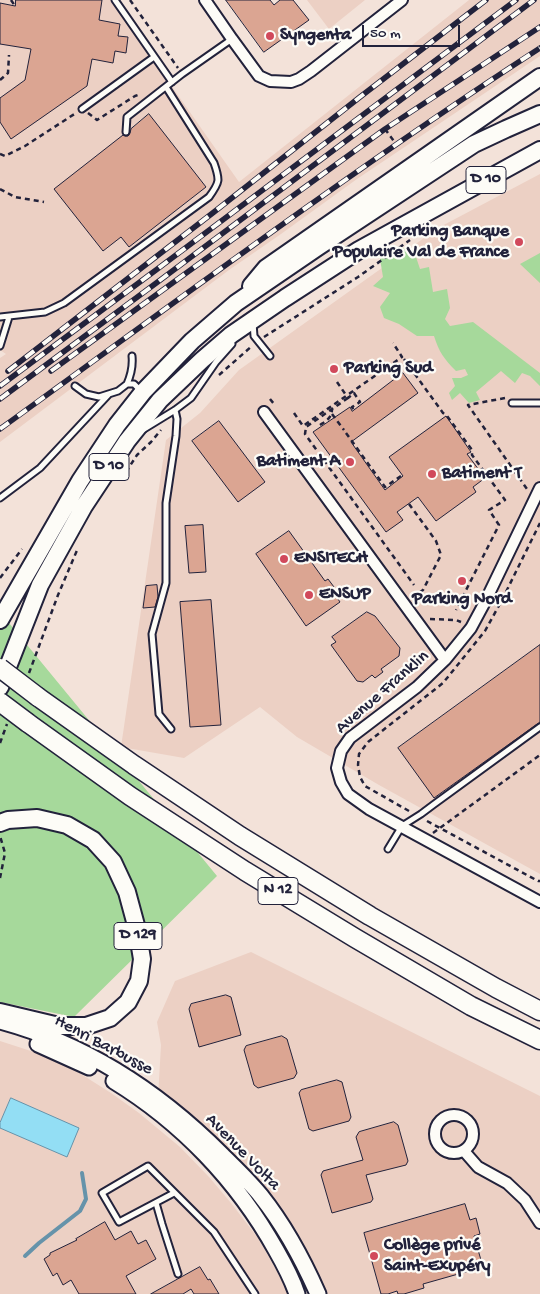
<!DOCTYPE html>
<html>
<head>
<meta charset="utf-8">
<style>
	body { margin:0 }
	#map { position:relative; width:540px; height:1294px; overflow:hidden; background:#f3e2d9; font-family:"Gochi Hand",sans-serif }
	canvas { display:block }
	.scale { position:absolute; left:362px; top:25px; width:98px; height:22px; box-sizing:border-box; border:2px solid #22223b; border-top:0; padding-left:6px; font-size:15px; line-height:18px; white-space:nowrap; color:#22223b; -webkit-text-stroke:4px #fdfcf7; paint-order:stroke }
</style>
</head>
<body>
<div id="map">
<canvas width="540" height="1294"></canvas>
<div class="scale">50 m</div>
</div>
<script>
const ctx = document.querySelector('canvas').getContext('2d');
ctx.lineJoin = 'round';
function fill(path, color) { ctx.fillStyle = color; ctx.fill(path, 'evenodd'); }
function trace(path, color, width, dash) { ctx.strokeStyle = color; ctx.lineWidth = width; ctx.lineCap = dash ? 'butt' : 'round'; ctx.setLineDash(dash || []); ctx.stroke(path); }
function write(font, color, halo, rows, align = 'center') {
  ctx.font = font + ' "Gochi Hand",sans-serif'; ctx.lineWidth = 4.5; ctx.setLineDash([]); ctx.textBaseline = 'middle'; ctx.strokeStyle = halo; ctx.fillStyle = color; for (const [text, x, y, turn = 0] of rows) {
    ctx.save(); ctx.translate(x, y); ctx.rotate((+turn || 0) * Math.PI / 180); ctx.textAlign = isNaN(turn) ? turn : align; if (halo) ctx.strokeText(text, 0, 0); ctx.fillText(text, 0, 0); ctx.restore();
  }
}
fill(new Path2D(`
	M0 0H111L239 182 469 0H540V56L357 179 281 234 229 270 0 442V358L6 354 0 350Z
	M307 0H365L329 29Z
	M540 174V874L379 785 297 737 260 707 184 758 121 747 166 440 200 413 239 370 438 228Z
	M251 952 540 1096V1294H318L274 1213 158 1098 161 1045 157 1022 175 981Z
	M0 1041 34 1052 73 1069 111 1093 139 1113 180 1147 209 1177 231 1203 258 1238 286 1287 288 1294H0Z`), '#ecd0c4');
fill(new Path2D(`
	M401 247 415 254 420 269 429 267 433 292 447 289 450 308 445 319 450 326 473 322 540 373V386L530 376 522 373 515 383 501 371 476 392 480 400 469 403 460 393 452 400 449 393 455 386 452 378H461L468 375 465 369 456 371C444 359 439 352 434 336H417L399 324 384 318 380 307 390 293 373 286 383 277 380 259Z
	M540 253V283L520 264Z
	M0 612 217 876 74 1017 0 1002Z`), '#a6d99b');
const water = new Path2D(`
	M11 1098 79 1128 67 1157 0 1128V1123Z`);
fill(water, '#93def4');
trace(water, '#6693aa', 1);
trace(new Path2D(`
	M25 1256 39 1243 80 1211 86 1199 82 1173`), '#6693aa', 4);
const building = new Path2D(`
	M16 0H102L99 20 120 24 118 36 128 37 126 53 115 51 113 63 92 59 87 86 11 139 0 122V98L25 80 31 49 0 44V3L15 6Z
	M226 0H270L274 5 280 0H293L309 20 264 52Z
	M149 114 206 187 129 247 121 237 103 251 54 189 123 135 125 136H128L130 133 131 129Z
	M403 373 418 393 351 442 385 490 403 476 389 457 446 416 471 452 467 454 485 478 473 487 476 492 436 521 418 497 397 512 403 520 386 532 313 432 350 407 352 411Z
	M219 421 265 482 238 502 192 441Z
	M203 525 206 572 189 573 185 526Z
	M289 531 325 581 328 579 334 587 331 589 340 602 306 626 256 554Z
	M157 585 158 597 155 607 143 608 146 586Z
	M211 600 221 725 190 727 180 602Z
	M367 612 375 616 400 648 399 656 381 669 383 672 375 678 372 675 363 682 357 681 331 645 336 642 332 637Z
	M540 645V722L434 798 398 748Z
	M226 995 231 997 241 1035 199 1047 189 1009 191 1004Z
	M282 1036 287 1039 297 1073 294 1078 258 1088 254 1085 244 1050 246 1046Z
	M337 1080 342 1082 351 1117 349 1121 313 1131 309 1129 299 1093 301 1090Z
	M394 1122 398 1125 408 1161 406 1165 366 1175 373 1199 371 1202 332 1213 321 1175 323 1171 363 1160 356 1137 359 1132Z
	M465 1204 470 1220 476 1218 480 1234 474 1236 483 1267 423 1284 424 1288 404 1294H398L397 1291 388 1294H381L364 1233Z
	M105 1222 115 1240 131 1231 138 1244 146 1240 156 1259 126 1276 136 1294H79L71 1280 63 1285 57 1273 53 1276 44 1259 50 1255V1253L77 1240 76 1239Z
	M200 1267 208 1280 210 1279 219 1294H194L191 1289 183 1294H151Z`);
fill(building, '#dba592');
trace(building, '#22223b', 1);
const service = new Path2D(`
	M115 0 172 82
	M82 109 154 57
	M126 132 127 117 182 74 232 39
	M0 317 45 312 64 303 209 197C220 182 220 180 214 163L166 87
	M253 323 254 336 270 356
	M0 346 9 317
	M127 384C131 375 133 366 132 356
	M75 386 86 394 99 397 118 391 127 384H134L141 391
	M512 403H540
	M144 429 175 410 191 398 216 362 232 344
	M0 498 40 468 109 394
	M171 729 159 714 152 634 166 583V503L176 436 177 419 175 410
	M388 849 402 826 421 814 433 805 540 727
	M174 1193 119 1222 102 1193 148 1166 214 1232 255 1294
	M156 1203 162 1224 178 1274`);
const minor = new Path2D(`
	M205 0 232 39 259 76 270 81 291 82 299 79 311 71 402 0
	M264 412 445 660
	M540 488 485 602 471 628 445 660 417 687 350 738 341 751 337 768 341 782 348 794 369 809 540 902
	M435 1134a19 19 0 1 1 38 0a19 19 0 1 1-38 0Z
	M464 1151 478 1167 507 1183 525 1200 540 1223`);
const secondary = new Path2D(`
	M0 1021C86 1044 159 1092 222 1155 235 1168 249 1181 261 1196 284 1225 303 1260 318 1294
	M38 1044 89 1067
	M114 1081C181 1122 237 1180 276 1250 284 1264 292 1279 297 1294`);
const primary = new Path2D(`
	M251 286 266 268 540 77
	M0 620 80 481 117 425 143 392 192 341 236 303 318 247 474 144 506 129 540 114
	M0 687 40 585 84 506 127 441 160 400 202 360 231 335 285 298 359 250 540 150
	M0 823 8 820 37 818 67 825 93 840 113 862 127 892 137 929 142 959 139 981 128 1002 110 1018 86 1026H59L0 1012`);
const trunk = new Path2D(`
	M38 697 134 765 240 836 370 916 496 988 540 1011
	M28 723 130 796 245 871 355 938 471 1006 540 1040`);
trace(service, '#22223b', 9);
trace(minor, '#22223b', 14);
trace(secondary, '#22223b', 19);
trace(primary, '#22223b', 20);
trace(trunk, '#22223b', 21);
trace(new Path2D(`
	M11 0 15 6
	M130 0 178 68
	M0 80 8 73 9 55
	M88 113 97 120 135 96 141 94
	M385 129 396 144
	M0 154 5 156 25 146 76 113
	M0 189 15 197 44 202
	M264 337 358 277 410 240
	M404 359 443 413 447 416 472 450V455L505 500 489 510 499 525 456 610
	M219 375 252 346
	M337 382 348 398 354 393 360 402 352 407 355 412
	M348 398 306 427 305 434 414 585
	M505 398 468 405 527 489
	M270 399 274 404
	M294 413 303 426 402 357 393 343
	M332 414 344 430
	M320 425C326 421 332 418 332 409
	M346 433 385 487 401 476
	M126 472 137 455 151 442 161 430
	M409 504 436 541 441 555 423 590 413 597
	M0 578 22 549
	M430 619 456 620 461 622
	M29 673 58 595 78 548
	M0 743 7 724
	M409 811 365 786 360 777 358 765 359 754 368 742 443 683 485 631 502 600 540 523
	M427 821 538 881H540
	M433 833 540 755
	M0 878 5 853 0 836`), '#22223b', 2.5, [5, 4]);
trace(service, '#fdfcf7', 5);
trace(minor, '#fdfcf7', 10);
trace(secondary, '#fdfcf7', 15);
trace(primary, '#fdfcf7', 16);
trace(trunk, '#fdfcf7', 18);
const rail = new Path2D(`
	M8 371 214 212 360 97 486 0
	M51 371 385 129 540 27
	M0 386 156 270 516 0
	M0 399 163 278 534 0
	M0 429C178 300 355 168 540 48`);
trace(rail, '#22223b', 5.5);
trace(rail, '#fdfcf7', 4, [11]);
const trunkBridge = new Path2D(`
	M0 668 38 697
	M0 702 28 723`);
trace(trunkBridge, '#22223b', 21, []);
trace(trunkBridge, '#fdfcf7', 18);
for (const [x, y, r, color] of [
	[270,36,5,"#d1495b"],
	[519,242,5,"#d1495b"],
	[334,369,5,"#d1495b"],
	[350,462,5,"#d1495b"],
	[432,474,5,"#d1495b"],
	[284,559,5,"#d1495b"],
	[462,581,5,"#d1495b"],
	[309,595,5,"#d1495b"],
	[374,1256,5,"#d1495b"]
]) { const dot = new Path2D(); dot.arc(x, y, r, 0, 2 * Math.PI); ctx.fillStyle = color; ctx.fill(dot); trace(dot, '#fdfcf7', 2); }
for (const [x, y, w] of [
	[486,180,40],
	[109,467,40],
	[278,891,40],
	[138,936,48]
]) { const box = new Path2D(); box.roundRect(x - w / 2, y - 13.5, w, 27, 4); ctx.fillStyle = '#fdfcf7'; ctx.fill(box); trace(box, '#22223b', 1); }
write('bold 16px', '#22223b', null, [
	["D 10",486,180],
	["D 10",109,467],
	["N 12",278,891],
	["D 129",138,936]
]);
write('bold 18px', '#22223b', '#fdfcf7', [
	["Syngenta",280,36],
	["Parking Banque",509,232,"right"],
	["Populaire Val de France",509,253,"right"],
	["Parking Sud",344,369],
	["Batiment A",340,462,"right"],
	["Batiment T",442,474],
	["ENSITECH",294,559],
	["ENSUP",319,595],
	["Parking Nord",462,600,"center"],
	["Collège privé",384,1246],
	["Saint-Exupéry",384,1267]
], 'left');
write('18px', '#22223b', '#fdfcf7', [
	["Avenue Franklin",383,693,-41],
	["Henri Barbusse",103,1046,28],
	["Avenue Volta",242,1153,46]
]);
</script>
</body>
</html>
